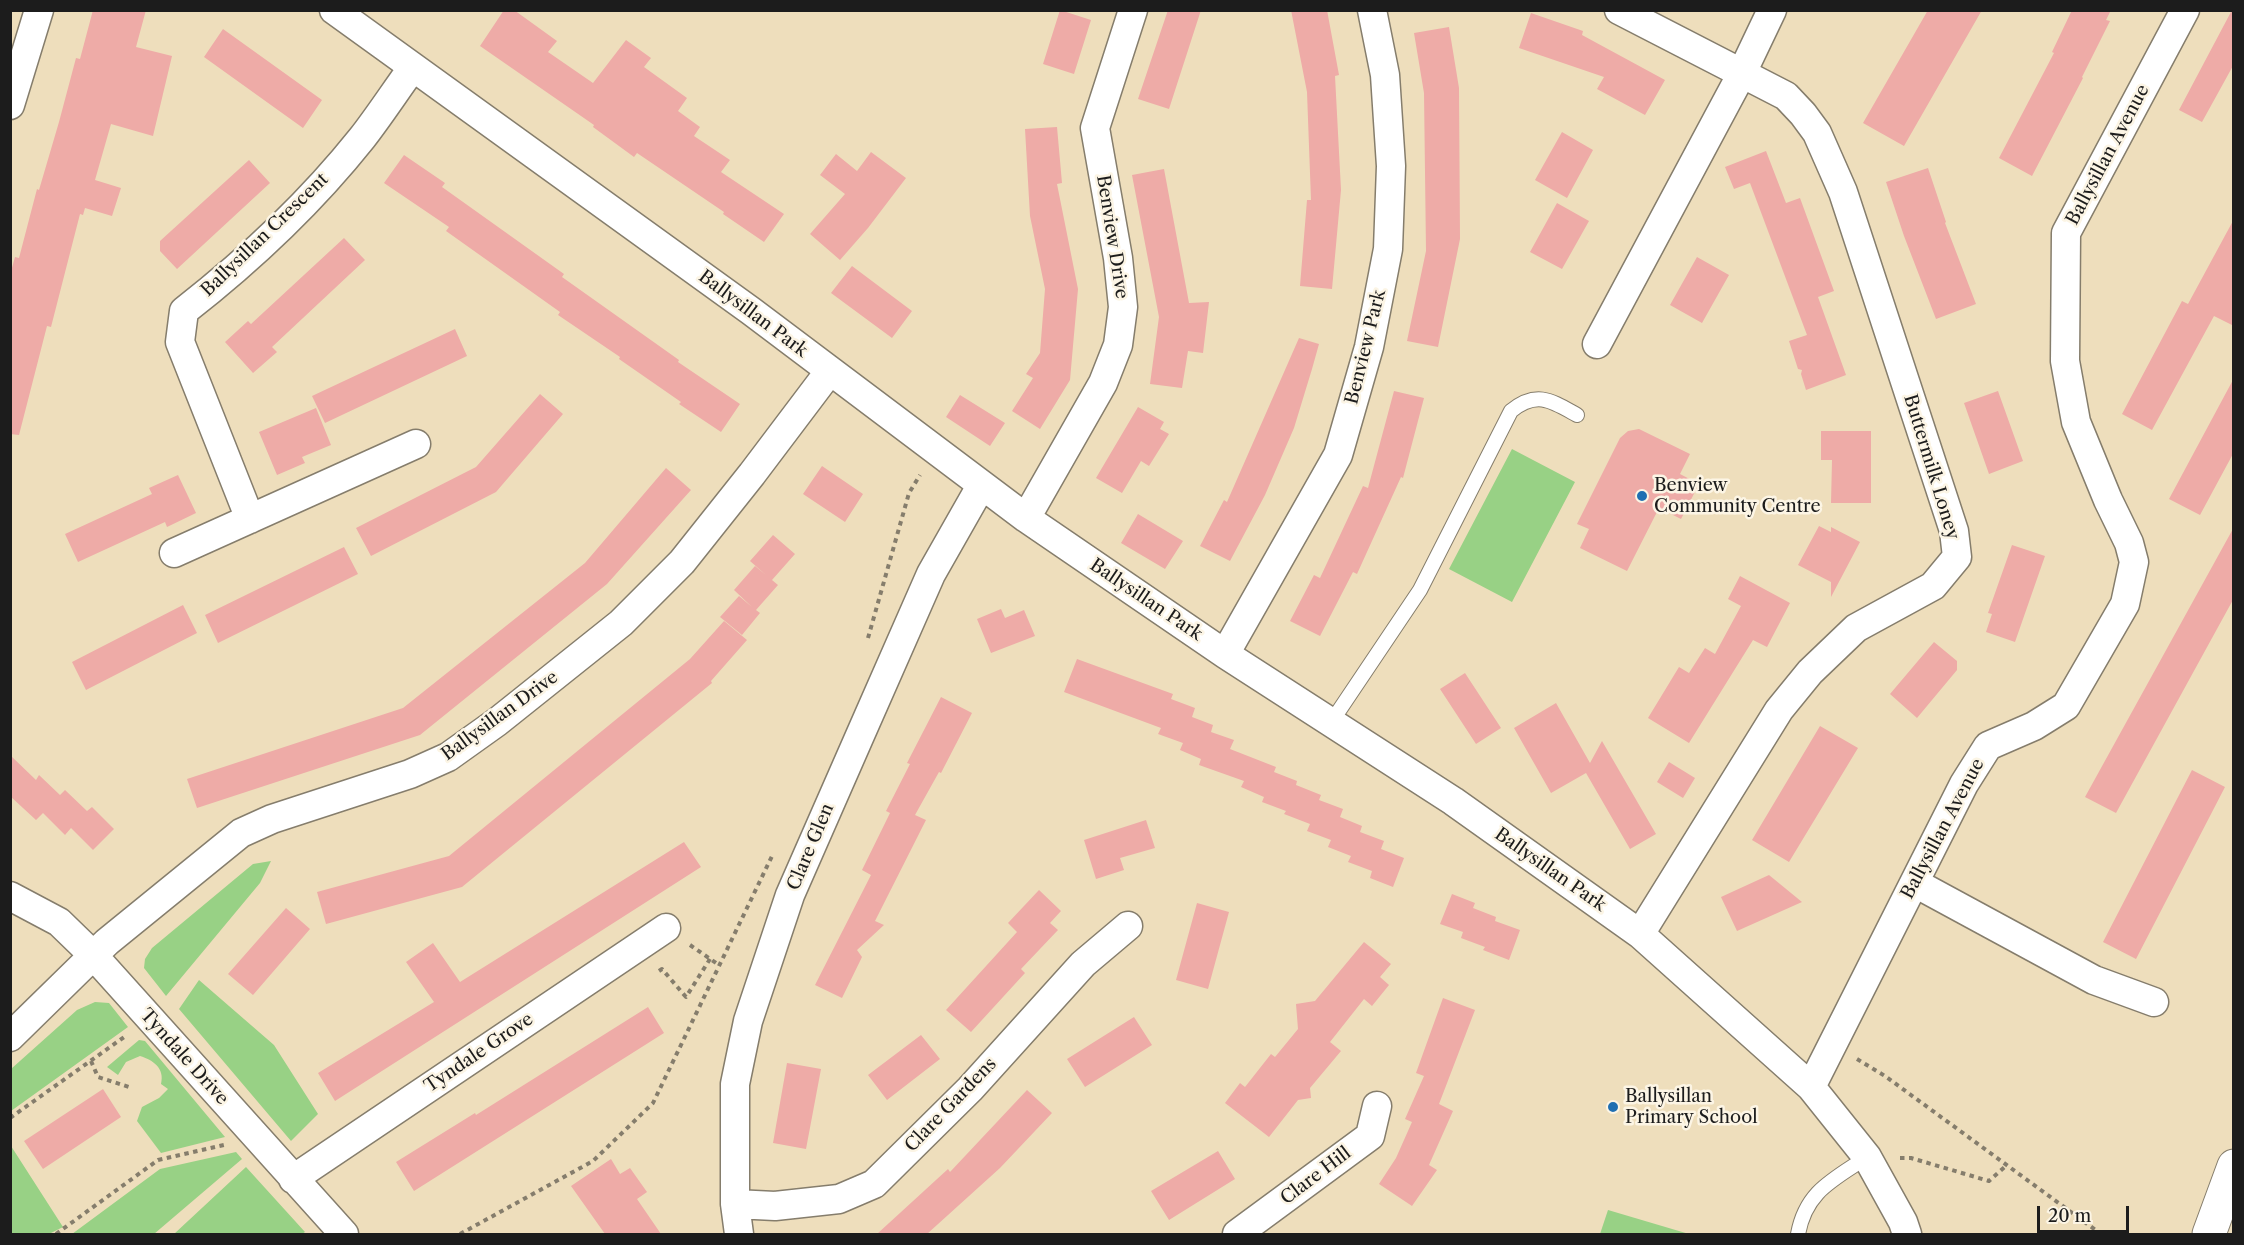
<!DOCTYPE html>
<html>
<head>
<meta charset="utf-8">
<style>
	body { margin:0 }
	#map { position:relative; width:2244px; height:1245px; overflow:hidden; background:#eedebc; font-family:"Libre Caslon Text",serif }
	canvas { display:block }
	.frame { position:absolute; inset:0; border:12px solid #1c1c1c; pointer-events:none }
	.scale { position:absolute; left:2037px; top:1206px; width:92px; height:27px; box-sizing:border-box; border:3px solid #1c1c1c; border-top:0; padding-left:8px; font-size:18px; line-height:21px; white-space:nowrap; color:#1c1c1c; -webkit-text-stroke:4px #fcf5e5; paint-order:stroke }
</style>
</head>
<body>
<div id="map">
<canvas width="2244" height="1245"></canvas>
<div class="frame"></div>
<div class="scale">20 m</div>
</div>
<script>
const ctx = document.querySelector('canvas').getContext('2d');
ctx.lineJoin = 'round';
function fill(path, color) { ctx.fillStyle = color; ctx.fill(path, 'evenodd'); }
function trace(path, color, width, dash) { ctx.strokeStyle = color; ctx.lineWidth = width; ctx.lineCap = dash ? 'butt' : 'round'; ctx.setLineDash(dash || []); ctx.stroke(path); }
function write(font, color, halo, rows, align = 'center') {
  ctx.font = font + ' "Libre Caslon Text",serif'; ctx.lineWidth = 5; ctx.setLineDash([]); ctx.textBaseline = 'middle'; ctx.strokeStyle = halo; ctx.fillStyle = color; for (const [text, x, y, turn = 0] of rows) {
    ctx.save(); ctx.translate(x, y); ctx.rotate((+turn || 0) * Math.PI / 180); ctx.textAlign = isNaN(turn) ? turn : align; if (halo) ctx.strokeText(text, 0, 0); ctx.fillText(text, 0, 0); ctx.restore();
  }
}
fill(new Path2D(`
	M1512 449 1575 482 1512 602 1449 569Z
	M271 861 260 883 166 996 144 968 145 959 152 948 253 864Z
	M199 980 274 1045 318 1114 291 1141 179 1009Z
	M95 1002 109 1003 128 1027 11 1111V1069L77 1010Z
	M139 1040 145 1041 225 1137 161 1153 137 1121 142 1107 159 1098 168 1089 161 1084C165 1068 153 1060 140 1056L126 1062 118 1075 107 1067Z
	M11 1146 63 1227 49 1234H11Z
	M236 1152 242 1159 154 1234H72L160 1169Z
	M246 1167 305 1232 302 1234H174Z
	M1608 1210 1689 1234H1600Z`), '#98d185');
fill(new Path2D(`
	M93 10H146L136 47 172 56 153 136 111 124 95 180 121 188 112 216 85 208 83 215 80 214 51 327 47 326 19 435 10 434V275L15 257 19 258 37 189 39 190 59 122 76 58 80 59Z
	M504 10H514L557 41 548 52 593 83 626 40 651 58 644 67 687 98 678 111 700 127 694 136 730 160 721 172 784 214 764 242 723 214 724 212 637 153 634 157 593 127 594 125 480 46Z
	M1060 10 1091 20 1074 74 1043 64Z
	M1168 10H1201L1169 109 1138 99Z
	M1291 10H1327L1339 75 1335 76 1341 190 1332 289 1300 286 1307 200H1311L1307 92Z
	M1928 10H1982L1904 146 1863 123Z
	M2072 10H2111L2106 20 2110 21 2082 77 2083 78 2032 176 1999 158 2054 53 2052 52Z
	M2232 10 2234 64 2202 122 2179 110Z
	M1531 13 1583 31 1582 35 1665 80 1645 115 1597 89 1604 77 1519 48Z
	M1449 27 1459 88 1460 239 1438 347 1407 341 1426 251 1424 93 1414 33Z
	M223 29 322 100 303 128 204 57Z
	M1057 127 1062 183 1057 184 1078 289 1070 380 1040 429 1012 411 1033 378 1026 374 1040 353 1045 289 1030 216 1025 129Z
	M1562 132 1593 150 1567 198 1535 180Z
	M1766 151 1786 203 1800 198 1834 291 1818 297 1846 375 1806 390 1801 374 1802 370 1798 369 1789 341 1807 335 1750 183 1734 189 1725 167Z
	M871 152 906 178 868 228 840 260 810 234 845 194 820 175 836 154 857 171Z
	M404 155 445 183 442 187 564 274 562 277 679 360 678 362 740 404 721 432 679 404 681 402 619 359 620 357 558 315 560 312 446 231 449 227 384 183Z
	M249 160 270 183 177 269 160 251V241Z
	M1928 168 1946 222 1945 223 1976 304 1936 319 1904 236 1886 182Z
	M1164 169 1189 303 1209 302 1203 353 1188 351 1182 388 1150 384 1159 317 1132 175Z
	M1557 203 1589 221 1562 269 1530 252Z
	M2234 219V326L2214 316 2152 430 2122 414 2182 301 2188 304Z
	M344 238 365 260 272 347 277 352 253 373 225 342 248 321 251 324Z
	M1697 257 1729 275 1702 323 1670 305Z
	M852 266 912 311 892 338 831 293Z
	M455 329 467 356 325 423 312 396Z
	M1299 338 1319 344 1312 369 1294 428 1265 495 1230 561 1200 546 1224 500 1227 502Z
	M2234 378V452L2200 515 2169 499Z
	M1394 391 1424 398 1403 478 1401 477 1357 574 1353 572 1320 636 1290 621 1314 575 1320 578 1363 486 1368 488Z
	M1998 391 2023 461 1989 474 1964 403Z
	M540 394 563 414 496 492 371 556 356 528 476 467Z
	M960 395 1005 423 990 446 946 417Z
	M1138 407 1164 422 1160 429 1169 434 1149 466 1141 461 1122 493 1096 478Z
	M316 408 331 445 302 457 305 463 277 475 259 432Z
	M1639 429 1690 454 1680 474 1699 484 1681 519 1659 508 1627 571 1580 548 1589 529 1577 524 1620 438 1628 431Z
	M1821 431H1871V503H1831L1832 460H1821Z
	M822 466 863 494 845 522 803 494Z
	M666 468 691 490 607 584 420 735 197 808 187 779 403 708 585 563Z
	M178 475 196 513 167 527 165 522 78 562 65 534 152 494 149 488Z
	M1138 514 1183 541 1165 569 1121 543Z
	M1819 526 1831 532V527L1860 542 1831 597V582L1798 565Z
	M2234 527V598L2116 813 2085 797Z
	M773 535 795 554 772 580 778 585 756 610 760 613 742 635 720 617 739 596 752 607 734 590 755 566 766 575 750 561Z
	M2012 545 2045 556 2015 642 1986 632 1992 614 1988 613Z
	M344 547 358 574 218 643 205 615Z
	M1740 576 1790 603 1767 647 1753 640 1689 743 1648 718 1679 667 1689 673 1705 648 1715 654 1741 606 1728 599Z
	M183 605 197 633 86 690 72 662Z
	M1001 609 1005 618 1024 610 1035 636 991 653 977 619Z
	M724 621 747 640 711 681 712 683 462 887 326 924 317 892 449 856 690 659Z
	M1934 642 1957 661V670L1917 718 1890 694Z
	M1077 659 1173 694 1171 699 1195 708 1192 717 1213 725 1211 732 1234 740 1230 749 1276 767 1274 772 1297 781 1296 785 1321 795 1319 800 1343 809 1340 817 1362 826 1360 832 1384 841 1381 849 1404 858 1393 887 1370 878 1372 871 1348 862 1351 856 1328 847 1331 840 1307 831 1310 824 1284 814 1286 811 1262 802 1264 797 1241 787 1244 781 1199 765 1201 759 1180 750 1183 743 1158 734 1161 728 1064 692Z
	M1465 673 1501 728 1476 744 1440 689Z
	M941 697 972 713 941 773 939 772 915 815 926 820 875 921 884 925 857 950 862 957 842 998 815 985 871 875 862 870 890 813 886 811 910 764 907 763Z
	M1556 703 1590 763 1602 741 1656 834 1630 849 1586 773 1551 793 1514 728Z
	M1820 726 1858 748 1789 862 1752 840Z
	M10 755 36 780 39 775 60 795 65 790 87 811 92 807 114 829 93 850 71 828 65 835 43 813 36 820 10 796Z
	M1669 762 1695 778 1683 798 1657 782Z
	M2192 770 2225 787 2136 959 2103 942Z
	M1146 820 1155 848 1120 858 1124 870 1096 879 1084 840Z
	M684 842 701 867 335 1101 318 1073 434 1002 406 962 433 943 460 982Z
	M1769 875 1802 902 1737 931 1721 897Z
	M1039 890 1061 911 1050 923 1058 930 1021 969 1025 973 971 1032 946 1010 1017 932 1008 923Z
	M1452 894 1475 903 1473 908 1496 917 1495 921 1520 930 1509 960 1483 950 1485 947 1461 938 1463 932 1440 924Z
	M1197 903 1229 912 1208 989 1176 980Z
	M286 908 310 929 253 995 228 974Z
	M1364 942 1391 964 1380 977 1389 985 1372 1006 1364 999 1330 1042 1341 1051 1310 1088 1311 1098 1298 1100 1269 1137 1225 1103 1240 1083 1245 1087 1271 1054 1275 1057 1298 1029 1296 1004 1315 1001Z
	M1443 998 1475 1010 1439 1104 1453 1111 1429 1165 1437 1170 1412 1206 1379 1184 1396 1158 1412 1122 1405 1119 1424 1076 1416 1073Z
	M648 1007 664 1033 414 1191 396 1162 475 1113 476 1115Z
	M1134 1017 1152 1045 1085 1087 1067 1059Z
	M921 1035 940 1059 887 1100 868 1075Z
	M787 1063 821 1069 806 1149 773 1143Z
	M103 1089 121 1117 43 1169 24 1141Z
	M1027 1090 1052 1113 1000 1168 927 1234H877L948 1169 950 1172Z
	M1218 1151 1235 1179 1169 1220 1151 1191Z
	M611 1159 620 1174 630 1168 647 1192 637 1199 661 1234H605L571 1186Z`), '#eeaba7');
const lane = new Path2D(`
	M1332 721 1420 590 1511 411C1537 390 1552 401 1577 415
	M1798 1234C1806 1191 1833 1180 1867 1157`);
const street = new Path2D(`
	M334 10 751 311 1026 518 1225 654 1453 801 1640 934 1811 1087 1867 1157 1903 1222 1907 1234
	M1619 10 1786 96 1803 114 1817 133 1843 192 1954 531 1957 557 1933 586 1856 628 1810 672 1779 710 1640 934
	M10 105 39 10
	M1597 344 1741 75 1772 10
	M1026 518 1103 383 1118 345 1123 307 1118 258 1095 128 1133 10
	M250 519 180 342 184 311C248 261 311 202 362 138 380 115 396 90 413 67
	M174 553 416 444
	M1225 654 1338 455 1369 347 1388 249 1391 166 1385 75 1372 10
	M1915 883 2094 980 2154 1002
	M10 896 59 922 93 955 344 1234
	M10 1037 107 942 241 833 272 819 410 774 448 757 497 722 621 623 682 562 752 474 829 372
	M1811 1087 1964 784 1988 746 2034 726 2066 706 2125 604 2134 562 2129 543 2108 500 2076 422 2065 361 2066 233 2185 10
	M293 1179 666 928
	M735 1204 775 1206 839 1199 874 1184 970 1089 1083 964 1128 926
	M739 1234 735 1204V1084L748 1021 790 895 858 740 931 574 981 486
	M1237 1234 1370 1136 1377 1106`);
const primary = new Path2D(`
	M2209 1234 2234 1166`);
trace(lane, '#857d6c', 16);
trace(street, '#857d6c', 31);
trace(primary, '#857d6c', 35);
trace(new Path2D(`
	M868 638 909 493 920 475
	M690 945 719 965
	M659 971 662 969 686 997 710 959
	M1857 1059 1885 1076 2101 1234
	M91 1061 98 1077 129 1087
	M10 1118 127 1035
	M1900 1158H1911L1989 1181 2007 1165
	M56 1234 158 1160 224 1145
	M460 1234 593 1161 653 1103 773 854`), '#857d6c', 4, [4.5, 4.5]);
trace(lane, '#fff', 14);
trace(street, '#fff', 28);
trace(primary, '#fff', 33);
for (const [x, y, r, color] of [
	[1642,496,6,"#1f6fb2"],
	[1613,1107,6,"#1f6fb2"]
]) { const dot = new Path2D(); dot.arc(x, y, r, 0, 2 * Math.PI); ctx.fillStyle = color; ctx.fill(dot); trace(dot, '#fcf5e5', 2); }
write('18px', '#1c1c1c', '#fcf5e5', [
	["Ballysillan Avenue",2108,155,-62],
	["Ballysillan Crescent",265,235,-44],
	["Benview Drive",1112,237,81],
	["Ballysillan Park",753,314,37],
	["Benview Park",1366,347,-76],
	["Buttermilk Loney",1931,467,73],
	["Ballysillan Park",1146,600,34],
	["Ballysillan Drive",500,716,-36],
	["Ballysillan Avenue",1943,829,-62],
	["Clare Glen",811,847,-67],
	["Ballysillan Park",1550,870,35],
	["Tyndale Grove",479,1053,-34],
	["Tyndale Drive",184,1057,48],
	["Clare Gardens",951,1105,-46],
	["Clare Hill",1316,1176,-37]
]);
write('18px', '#1c1c1c', '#fcf5e5', [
	["Benview",1654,486],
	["Community Centre",1654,507],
	["Ballysillan",1625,1097],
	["Primary School",1625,1118]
], 'left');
</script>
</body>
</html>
